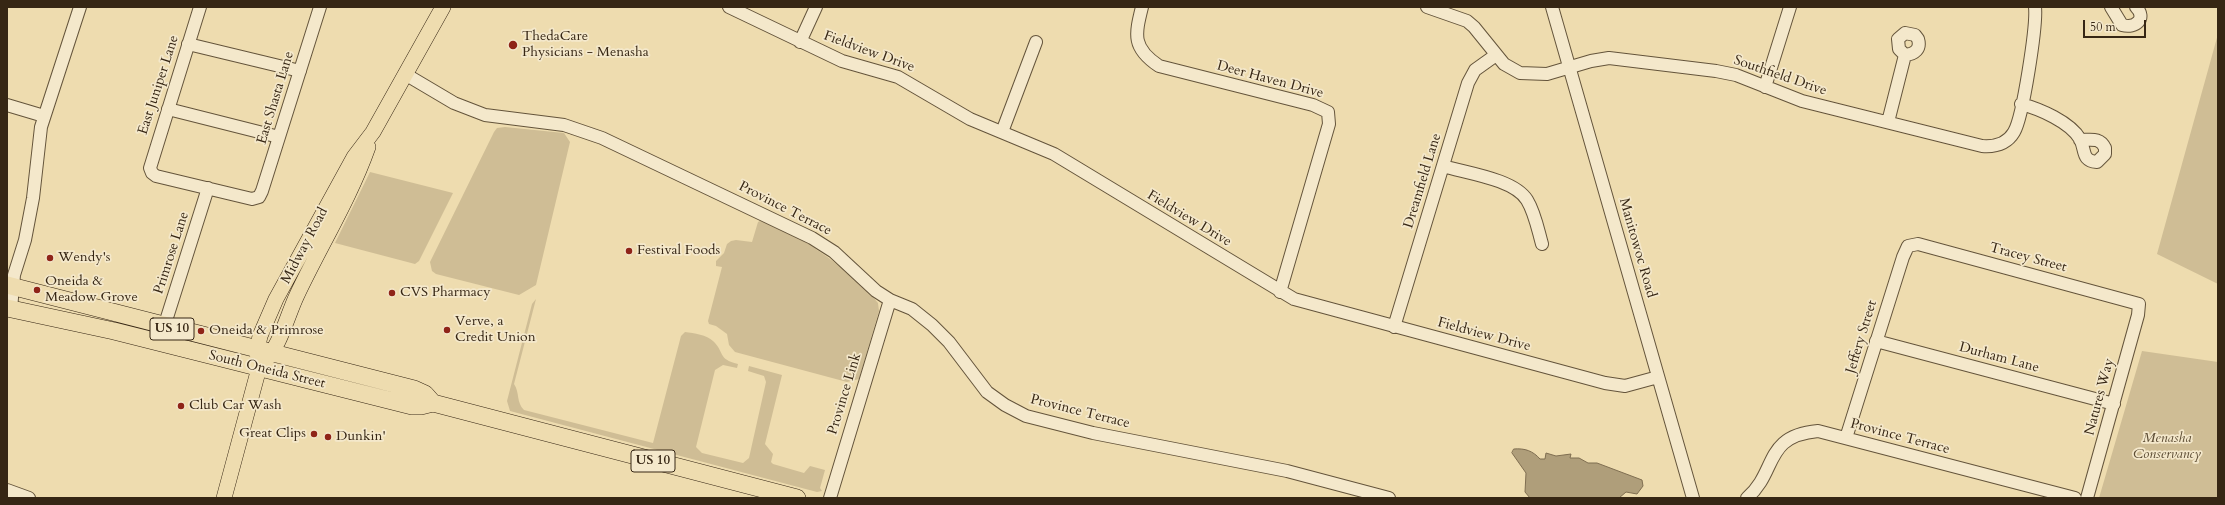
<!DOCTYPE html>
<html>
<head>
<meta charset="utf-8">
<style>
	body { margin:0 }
	#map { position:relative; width:2225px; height:505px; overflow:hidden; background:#eedcaf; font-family:Cardo,serif }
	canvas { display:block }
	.frame { position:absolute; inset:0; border:8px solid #362614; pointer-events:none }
	.scale { position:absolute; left:2083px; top:20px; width:63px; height:18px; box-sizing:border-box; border:2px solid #362614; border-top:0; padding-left:5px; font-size:12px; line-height:14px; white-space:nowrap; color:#362614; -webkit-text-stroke:3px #f4e8cb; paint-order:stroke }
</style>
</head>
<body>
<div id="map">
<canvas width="2225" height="505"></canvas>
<div class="frame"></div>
<div class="scale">50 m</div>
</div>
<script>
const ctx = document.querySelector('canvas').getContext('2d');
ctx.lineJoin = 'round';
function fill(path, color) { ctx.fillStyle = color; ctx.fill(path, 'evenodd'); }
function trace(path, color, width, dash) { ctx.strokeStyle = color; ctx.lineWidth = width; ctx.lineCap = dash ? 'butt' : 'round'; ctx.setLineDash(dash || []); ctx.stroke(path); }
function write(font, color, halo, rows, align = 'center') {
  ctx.font = font + ' Cardo,serif'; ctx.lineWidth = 3.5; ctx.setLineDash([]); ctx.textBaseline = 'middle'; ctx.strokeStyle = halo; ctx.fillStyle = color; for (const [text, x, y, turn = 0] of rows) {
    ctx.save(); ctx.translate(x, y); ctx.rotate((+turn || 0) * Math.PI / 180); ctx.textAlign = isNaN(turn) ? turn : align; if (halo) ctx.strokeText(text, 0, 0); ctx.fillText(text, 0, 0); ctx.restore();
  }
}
fill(new Path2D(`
	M2218 34V284L2157 254Z
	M505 127 564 133 570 142 536 285 519 295 436 274 432 271 430 262 494 132 497 128Z
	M370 172 453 193 419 261 415 264 335 243Z
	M760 221C792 227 859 277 878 303L879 311 859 379 847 382 735 352 729 345 727 334 716 326 709 324 708 321 722 267 716 266V261L724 253 727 244 731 241 736 240 752 242 758 222Z
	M536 299 514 384C520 393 516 402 524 410L653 443 681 336 685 332C694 333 707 335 713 341 725 352 717 359 738 364L737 368 723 365 715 370 696 447 702 453 743 463 749 458 766 382 764 376 748 371 749 366 782 375 765 444 773 454 771 462 773 464 804 473 810 466 825 470 820 488 822 491 817 492 510 411 507 401 532 304Z
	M2142 351 2218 362V498H2099Z`), '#cfbd95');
const water = new Path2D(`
	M1514 449C1525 448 1533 451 1540 459H1545L1546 453 1556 456 1571 454 1570 458H1579L1588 463H1597L1642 480 1643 486 1637 494 1626 492 1619 498H1530L1525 492 1526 473 1512 453Z`);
fill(water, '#af9e7a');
trace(water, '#7f6e51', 1);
const minor = new Path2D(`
	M200 7 150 168 152 173 156 176 252 199 259 197 262 191 320 7
	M729 7 842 61 898 77 970 119 1054 154 1294 299 1605 383 1625 386 1658 377
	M1142 7C1135 35 1132 48 1159 66L1313 105 1328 112 1329 124 1280 292
	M1427 7 1467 21 1474 27 1504 64 1520 73 1547 74 1591 61 1609 58 1716 71 1736 75 1802 101 1982 146C1995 147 2007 144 2014 132 2023 117 2037 25 2035 7
	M1552 7 1693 498
	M2111 7 2122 25C2136 29 2147 18 2136 7
	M800 42 816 7
	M188 44 300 71
	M405 74 454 103 485 115 564 125 602 138 812 238 834 252 876 291 890 300 912 309 932 325 949 342 987 392 1005 405 1026 416 1093 433 1287 471 1389 498
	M1765 87 1790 7
	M2021 104C2040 109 2070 122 2080 139 2086 150 2081 161 2097 162L2105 154V148C2100 137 2091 140 2080 140
	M7 105 44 116
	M168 109 279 137
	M1888 122 1905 55C1915 54 1921 49 1918 39L1915 35 1905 33 1898 39 1899 49 1905 55
	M1002 132 1036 42
	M1443 166C1466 173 1514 179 1527 200 1535 213 1538 230 1542 244
	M11 309 14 275 25 240 33 198 41 127 80 7
	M164 327 208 188
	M1394 327 1468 83 1475 70 1496 55
	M1876 341 2114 404
	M1846 438 1903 257 1908 246 1918 244 2139 304 2138 315 2087 498
	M7 490 29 498
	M830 498 890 300
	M1747 498C1778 471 1763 436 1818 431L2075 498`);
const major = new Path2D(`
	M265 361C281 344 287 316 297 295 320 246 350 198 368 147
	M224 498 259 368 257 351 260 336 276 299 354 157 373 132 443 7`);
const highway = new Path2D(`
	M7 285 414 389 425 394 433 403
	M7 308 114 331 412 406H421L433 403 797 498`);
trace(minor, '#64543b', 14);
trace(major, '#362614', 16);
trace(highway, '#362614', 18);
trace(minor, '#f4e8cb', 12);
trace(major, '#eedcaf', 15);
trace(highway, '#eedcaf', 17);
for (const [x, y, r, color] of [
	[513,45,5,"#8f2418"],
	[629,251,4,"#8f2418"],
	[50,258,4,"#8f2418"],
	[37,290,4,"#8f2418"],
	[392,293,4,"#8f2418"],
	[447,330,4,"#8f2418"],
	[201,331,4,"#8f2418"],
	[181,406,4,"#8f2418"],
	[314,434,4,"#8f2418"],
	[328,437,4,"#8f2418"]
]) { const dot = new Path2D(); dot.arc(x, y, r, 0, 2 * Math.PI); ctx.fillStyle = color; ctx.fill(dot); trace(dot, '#f4e8cb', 1.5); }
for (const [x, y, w] of [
	[172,329,44],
	[653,461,44]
]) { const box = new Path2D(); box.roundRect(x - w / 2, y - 11, w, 22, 3); ctx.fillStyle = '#f4e8cb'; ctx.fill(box); trace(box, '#362614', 1); }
write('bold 13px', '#362614', null, [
	["US 10",172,329],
	["US 10",653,461]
]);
write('14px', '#362614', '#f4e8cb', [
	["ThedaCare",522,37],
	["Physicians - Menasha",522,53],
	["Festival Foods",637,251],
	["Wendy's",58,258],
	["Oneida &",45,282],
	["Meadow Grove",45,298],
	["CVS Pharmacy",400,293],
	["Verve, a",455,322],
	["Credit Union",455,338],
	["Oneida & Primrose",209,331],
	["Club Car Wash",189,406],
	["Great Clips",306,434,"right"],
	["Dunkin'",336,437]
], 'left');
write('14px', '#362614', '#f4e8cb', [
	["Fieldview Drive",869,52,20],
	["Southfield Drive",1780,76,19],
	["Deer Haven Drive",1270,80,15],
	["East Juniper Lane",159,85,-72],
	["East Shasta Lane",276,98,-73],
	["Dreamfield Lane",1423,181,-73],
	["Province Terrace",785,209,27],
	["Fieldview Drive",1189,219,31],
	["Midway Road",305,246,-62],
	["Manitowoc Road",1637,248,74],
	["Primrose Lane",172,253,-72],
	["Tracey Street",2028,258,15],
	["Fieldview Drive",1484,335,15],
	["Jeffery Street",1862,337,-73],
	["Durham Lane",1999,358,15],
	["South Oneida Street",267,370,14],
	["Province Link",845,394,-73],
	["Natures Way",2100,397,-75],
	["Province Terrace",1080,412,14],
	["Province Terrace",1900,437,15]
]);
write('italic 14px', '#5c4c34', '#f4e8cb', [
	["Menasha",2167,439],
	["Conservancy",2167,455]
]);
</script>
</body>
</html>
